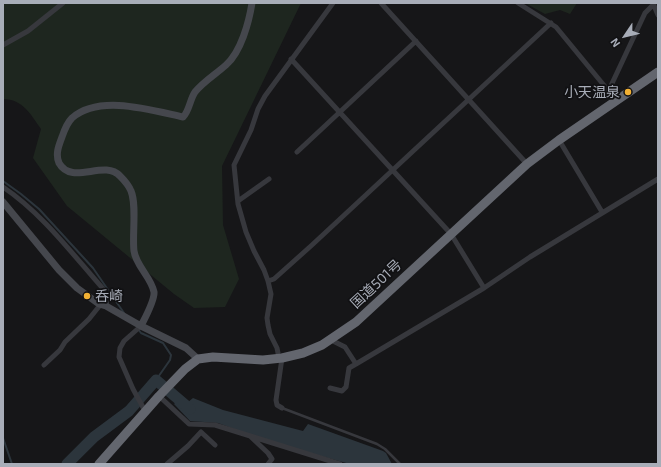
<!DOCTYPE html>
<html>
<head>
<meta charset="utf-8">
<style>
	body { margin:0 }
	#map { position:relative; width:661px; height:467px; overflow:hidden; background:#161618; font-family:"Exo 2",sans-serif }
	canvas { display:block }
	.frame { position:absolute; inset:0; border:4px solid #a8adb8; pointer-events:none }
	.north { position:absolute; left:605px; top:16px; width:40px; height:40px; -webkit-text-stroke:3px #111113; paint-order:stroke; rotate:235deg; font-size:11px; font-weight:700; line-height:16px; text-align:center; color:#a8adb8 }
	.north::after { content:''; display:block; margin:auto; width:14px; height:18px; background:#a8adb8; clip-path:polygon(50% 0,100% 100%,50% 72%,0 100%) }
</style>
</head>
<body>
<div id="map">
<canvas width="661" height="467"></canvas>
<div class="frame"></div>
<div class="north">N</div>
</div>
<script>
const ctx = document.querySelector('canvas').getContext('2d');
ctx.lineJoin = 'round';
function fill(path, color) { ctx.fillStyle = color; ctx.fill(path, 'evenodd'); }
function trace(path, color, width, dash) { ctx.strokeStyle = color; ctx.lineWidth = width; ctx.lineCap = dash ? 'butt' : 'round'; ctx.setLineDash(dash || []); ctx.stroke(path); }
function write(font, color, halo, rows, align = 'center') {
  ctx.font = font + ' "Exo 2","Noto Sans JP",sans-serif'; ctx.lineWidth = 3.5; ctx.setLineDash([]); ctx.textBaseline = 'middle'; ctx.strokeStyle = halo; ctx.fillStyle = color; for (const [text, x, y, turn = 0] of rows) {
    ctx.save(); ctx.translate(x, y); ctx.rotate((+turn || 0) * Math.PI / 180); ctx.textAlign = isNaN(turn) ? turn : align; if (halo) ctx.strokeText(text, 0, 0); ctx.fillText(text, 0, 0); ctx.restore();
  }
}
fill(new Path2D(`
	M3 3H301L222 166 223 225 239 279 225 307 194 308 174 294 67 206 33 158 41 129C31 115 23 99 3 99Z
	M525 3H577L570 14 560 10 545 14Z`), '#1e261f');
fill(new Path2D(`
	M181 397 188 402 193 398 223 410 303 431 308 424 383 451 386 453 392 464H350L269 442 218 423 190 421 174 404Z`), '#2c353c');
trace(new Path2D(`
	M3 181 21 194 39 209 93 268 124 313
	M138 329 141 333 163 343 171 355 170 360 156 380
	M3 438 12 464`), '#2c353c', 2);
trace(new Path2D(`
	M67 464 94 437 129 411 156 380 190 409`), '#2c353c', 11);
trace(new Path2D(`
	M282 408 377 444 385 449 400 464`), '#37383d', 2.5);
trace(new Path2D(`
	M381 3 527 164
	M518 3 556 27 616 100
	M653 3 658 15
	M3 45 28 31 63 3
	M291 59 451 234 484 288
	M608 92 645 13 654 4
	M559 140 602 212
	M297 152 416 41
	M3 187C43 214 73 255 105 291L107 298 106 306
	M238 201 269 179
	M268 281 274 279 312 245 551 23
	M141 326 124 341 120 348 119 357 133 389 145 411
	M331 340 345 347 356 364 484 288 530 257 658 179
	M279 358 277 348 270 334 268 325 267 318 271 294 268 281 264 270 254 251 246 232 238 204 234 165 251 130 258 109 265 96 333 3
	M44 365 60 350 65 342 89 319 101 304
	M330 388 342 391 346 387 349 368 356 364
	M159 396 189 424 215 425 340 464
	M282 408 277 405 276 400 282 358
	M251 437 268 453 272 459 268 464
	M167 464 188 446 201 432 215 445`), '#37383d', 5);
trace(new Path2D(`
	M3 202 59 270 77 288 99 304 106 306 141 326 186 348 198 359
	M141 326C145 318 155 300 154 292 151 277 136 266 134 251 132 235 137 205 131 191 129 186 124 180 120 176 104 159 72 186 59 163 55 154 59 145 62 137 64 131 67 123 72 118 99 94 151 110 183 117 189 112 190 99 195 92 204 81 216 74 226 65 241 52 249 22 252 3`), '#45474d', 7);
trace(new Path2D(`
	M99 464 159 396 185 369 198 359 213 357 263 360 282 358 303 353 322 345 356 322 527 164 559 140 658 72`), '#63666e', 9);
for (const [x, y, r, color] of [
	[628,92,4,"#f2b134"],
	[87,296,4,"#f2b134"]
]) { const dot = new Path2D(); dot.arc(x, y, r, 0, 2 * Math.PI); ctx.fillStyle = color; ctx.fill(dot); trace(dot, '#111113', 1.5); }
write('14px', '#a8adb8', '#111113', [
	["小天温泉",620,92],
	["呑崎",95,296,"left"]
], 'right');
write('14px', '#a8adb8', '#111113', [
	["国道501号",376,284,-43]
]);
</script>
</body>
</html>
